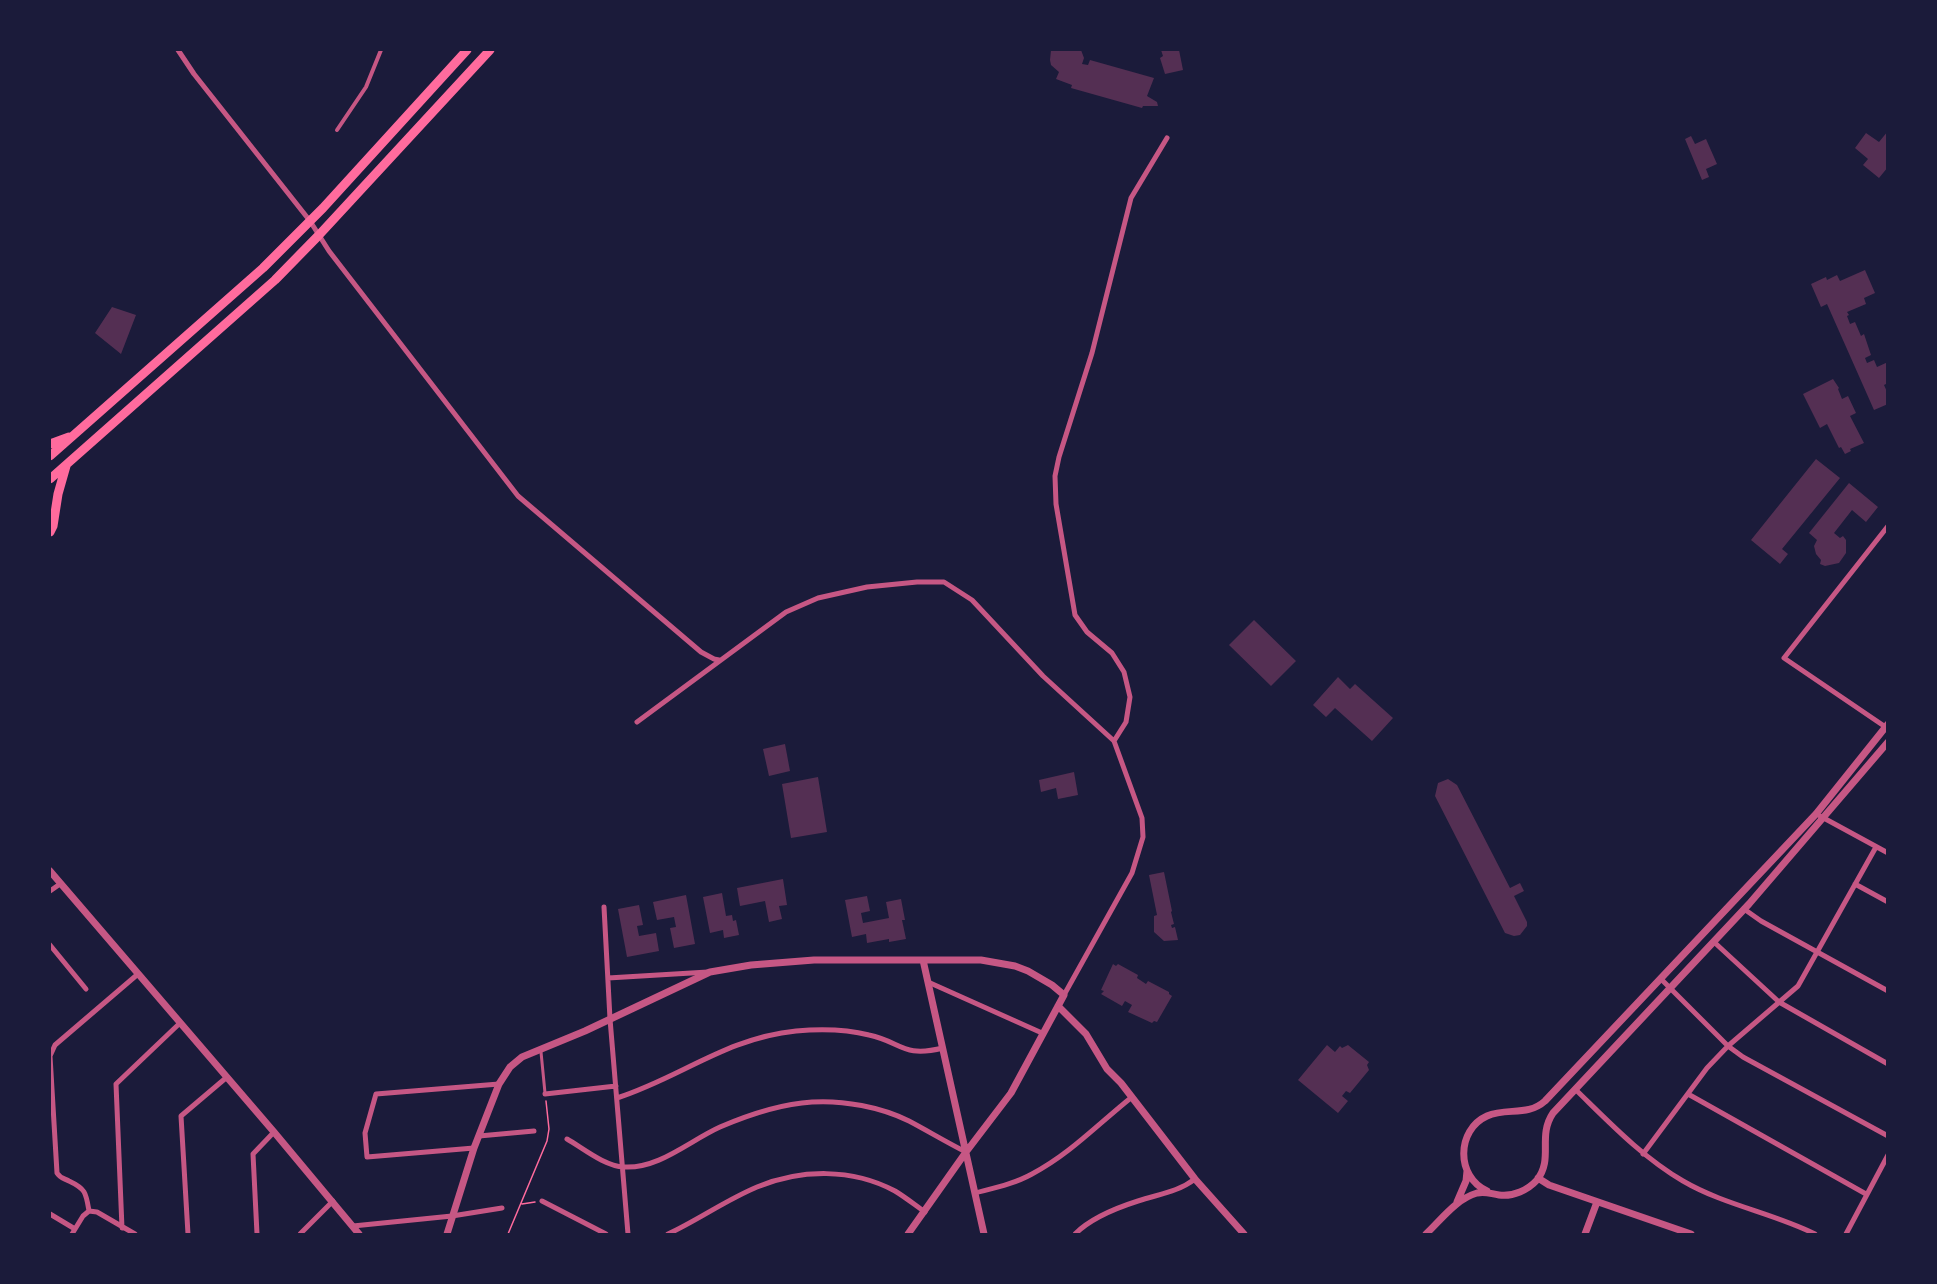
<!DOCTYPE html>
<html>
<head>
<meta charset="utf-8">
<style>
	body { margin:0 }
	#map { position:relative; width:1937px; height:1284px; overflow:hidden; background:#1b1b3a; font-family:"Roboto Condensed",sans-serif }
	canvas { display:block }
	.frame { position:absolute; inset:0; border:51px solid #1b1b3a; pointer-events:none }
</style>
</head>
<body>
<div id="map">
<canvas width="1937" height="1284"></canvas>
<div class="frame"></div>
</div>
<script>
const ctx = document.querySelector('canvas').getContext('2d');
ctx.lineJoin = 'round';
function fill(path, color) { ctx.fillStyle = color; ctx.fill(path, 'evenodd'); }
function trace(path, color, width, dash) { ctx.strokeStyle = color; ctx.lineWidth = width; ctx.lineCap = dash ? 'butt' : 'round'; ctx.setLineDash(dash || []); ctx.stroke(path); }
fill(new Path2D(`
	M1051 50H1081L1084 58 1082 64 1088 65 1090 60 1154 78 1147 96 1157 102 1158 106H1143L1142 108 1071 88 1072 85 1056 79 1059 72 1051 65 1050 60Z
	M1161 50H1179L1183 70 1165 74 1160 58 1163 56Z
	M1888 131V167L1879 178 1863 165 1868 159 1855 148 1866 133 1879 142Z
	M1691 136 1695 144 1706 139 1717 164 1706 169 1709 177 1702 180 1685 139Z
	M1865 270 1875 293 1864 298 1866 304 1847 312 1849 315 1847 316 1850 324 1855 322 1861 336 1864 334 1871 355 1865 358 1867 363 1874 360 1877 367 1888 362V383L1884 385 1888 394V404L1874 410 1827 304 1821 307 1811 284 1826 277 1827 280 1837 275 1840 281Z
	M112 307 136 315 121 354 95 333Z
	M1833 379 1839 388 1838 389 1842 399 1848 396 1856 413 1850 416 1864 443 1850 449 1851 451 1845 454 1841 447 1839 448 1827 424 1820 428 1803 394Z
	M1816 459 1840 478 1782 549 1788 554 1780 564 1751 540Z
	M1849 483 1878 507 1866 522 1852 510 1834 533 1840 538 1843 536 1846 540V553L1839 563 1825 566 1820 564 1821 560 1816 554 1814 546 1817 540 1809 533Z
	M1254 620 1296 661 1271 686 1229 645Z
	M1338 677 1350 689 1355 684 1393 718 1372 741 1335 708 1326 717 1313 705Z
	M785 744 790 771 769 776 763 749Z
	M1074 772 1078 795 1058 799 1056 788 1041 792 1039 780Z
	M818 777 827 832 791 838 782 784Z
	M1448 779 1457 785 1510 888 1520 883 1524 891 1514 896 1527 922V926L1520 935 1514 936 1505 933 1435 796 1438 783Z
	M1164 872 1172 911 1171 912 1174 924 1171 925 1172 928 1175 927 1178 940 1164 941 1154 932V916L1157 915 1149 875Z
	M783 879 787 905 779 906 782 919 769 922 765 901 740 906 737 888Z
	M722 893 726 916 732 915 733 921 736 920 739 935 724 938 723 930 710 933 703 897Z
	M686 895 695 944 674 948 670 928 676 927 674 917 657 920 653 902Z
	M867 896 870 911 861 913 863 923 889 918 886 902 901 899 905 920H902L906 939 889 942V939L867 943 866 934 852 937 845 900Z
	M639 905 643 925 637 926 639 936 656 933 659 951 627 957 618 909Z
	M1113 964 1116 966 1118 964 1138 975 1137 978 1146 984 1148 981 1169 992V994L1172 996 1157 1022 1154 1021 1152 1023 1128 1012 1132 1005 1125 1001 1122 1006 1101 994 1104 991 1101 990Z
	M1327 1045 1335 1052 1340 1046 1342 1048 1348 1045 1369 1062 1367 1065 1369 1070 1350 1093 1346 1091 1342 1096 1348 1101 1338 1113 1298 1080Z`), '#542f53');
trace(new Path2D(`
	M522 1204 535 1202
	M508 1234 547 1141 549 1129 546 1101`), '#ff6b9d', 1.5);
trace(new Path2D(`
	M541 1052 545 1093`), '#c65784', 3);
trace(new Path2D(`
	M337 130 366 87 381 50`), '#c65784', 4);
trace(new Path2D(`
	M178 50 194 74 310 221 329 251 518 496 701 652 714 659 719 660
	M637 722 786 612 818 598 867 587 917 582H944L972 600 1043 676 1114 741 1142 818 1143 837 1132 873 1064 995
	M1887 728 1784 658 1888 526
	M1114 741 1126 722 1130 697 1124 672 1112 653 1087 632 1075 615 1056 504 1055 476 1059 457 1092 353 1131 198 1167 138
	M1820 816 1888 853
	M1855 884 1888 902
	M50 891 60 884
	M604 907 610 1019 628 1234
	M1744 909 1761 921 1888 991
	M1714 942 1779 1002 1888 1064
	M50 945 86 989
	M608 978 708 972
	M1661 979 1728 1046 1743 1057 1888 1136
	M928 982 1042 1033
	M1575 1089C1609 1122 1642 1157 1683 1181 1724 1205 1773 1213 1815 1234
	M545 1094 616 1086
	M1688 1094 1866 1194
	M617 1098C680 1078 726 1038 796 1031 819 1029 845 1029 869 1035 902 1042 902 1058 943 1048
	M479 1136 534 1131
	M567 1139C583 1148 604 1166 624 1167 659 1169 689 1141 720 1127 748 1115 780 1104 812 1102 843 1100 881 1107 909 1121 928 1131 946 1142 966 1152
	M474 1148 367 1157 365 1133 376 1094 499 1084
	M1643 1154 1707 1068 1728 1046 1798 986 1876 847
	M975 1193C994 1188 1014 1184 1032 1174 1070 1154 1098 1124 1132 1097
	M542 1201 606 1234
	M89 1211C86 1193 86 1189 69 1181 63 1178 60 1178 57 1173L50 1056 55 1045 138 974
	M89 1211 97 1212 135 1234
	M50 1214 75 1229
	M353 1226 452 1216 502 1208
	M122 1228 116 1084 180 1023
	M72 1234 83 1216 89 1211
	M188 1234 181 1116 227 1077
	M257 1234 253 1154 274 1132
	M300 1234 333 1201
	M668 1234C698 1220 726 1200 757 1187 801 1169 852 1168 895 1191 905 1197 915 1205 925 1212
	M1075 1234C1091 1218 1116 1208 1138 1201 1159 1194 1178 1192 1195 1179
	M1846 1234 1888 1155`), '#c65784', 5);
trace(new Path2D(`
	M50 871 274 1132 359 1234
	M923 960 984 1234
	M1058 1006 1086 1034 1107 1069 1121 1083 1195 1179 1244 1234
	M1538 1178 1549 1185 1691 1234
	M1487 1191C1456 1177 1456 1130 1487 1116 1507 1107 1527 1117 1545 1101L1816 814 1888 724
	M1457 1202 1466 1181 1467 1171
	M447 1234 474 1148 499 1084 510 1067 522 1057 585 1031 710 972 751 965 814 960H981L1015 966 1028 971 1052 985 1064 995 1011 1093 966 1152 908 1234
	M1426 1234C1441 1220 1456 1199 1477 1193 1486 1191 1491 1194 1499 1195 1513 1197 1528 1190 1537 1180 1554 1158 1537 1137 1553 1113L1749 904 1888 742
	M1585 1234 1597 1202`), '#c65784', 7);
trace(new Path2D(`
	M50 444 69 437
	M50 456 263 268 323 208 467 50
	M50 479 275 280 319 235 490 50
	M50 532 53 526 58 494 66 466`), '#ff6b9d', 9);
</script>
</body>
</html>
